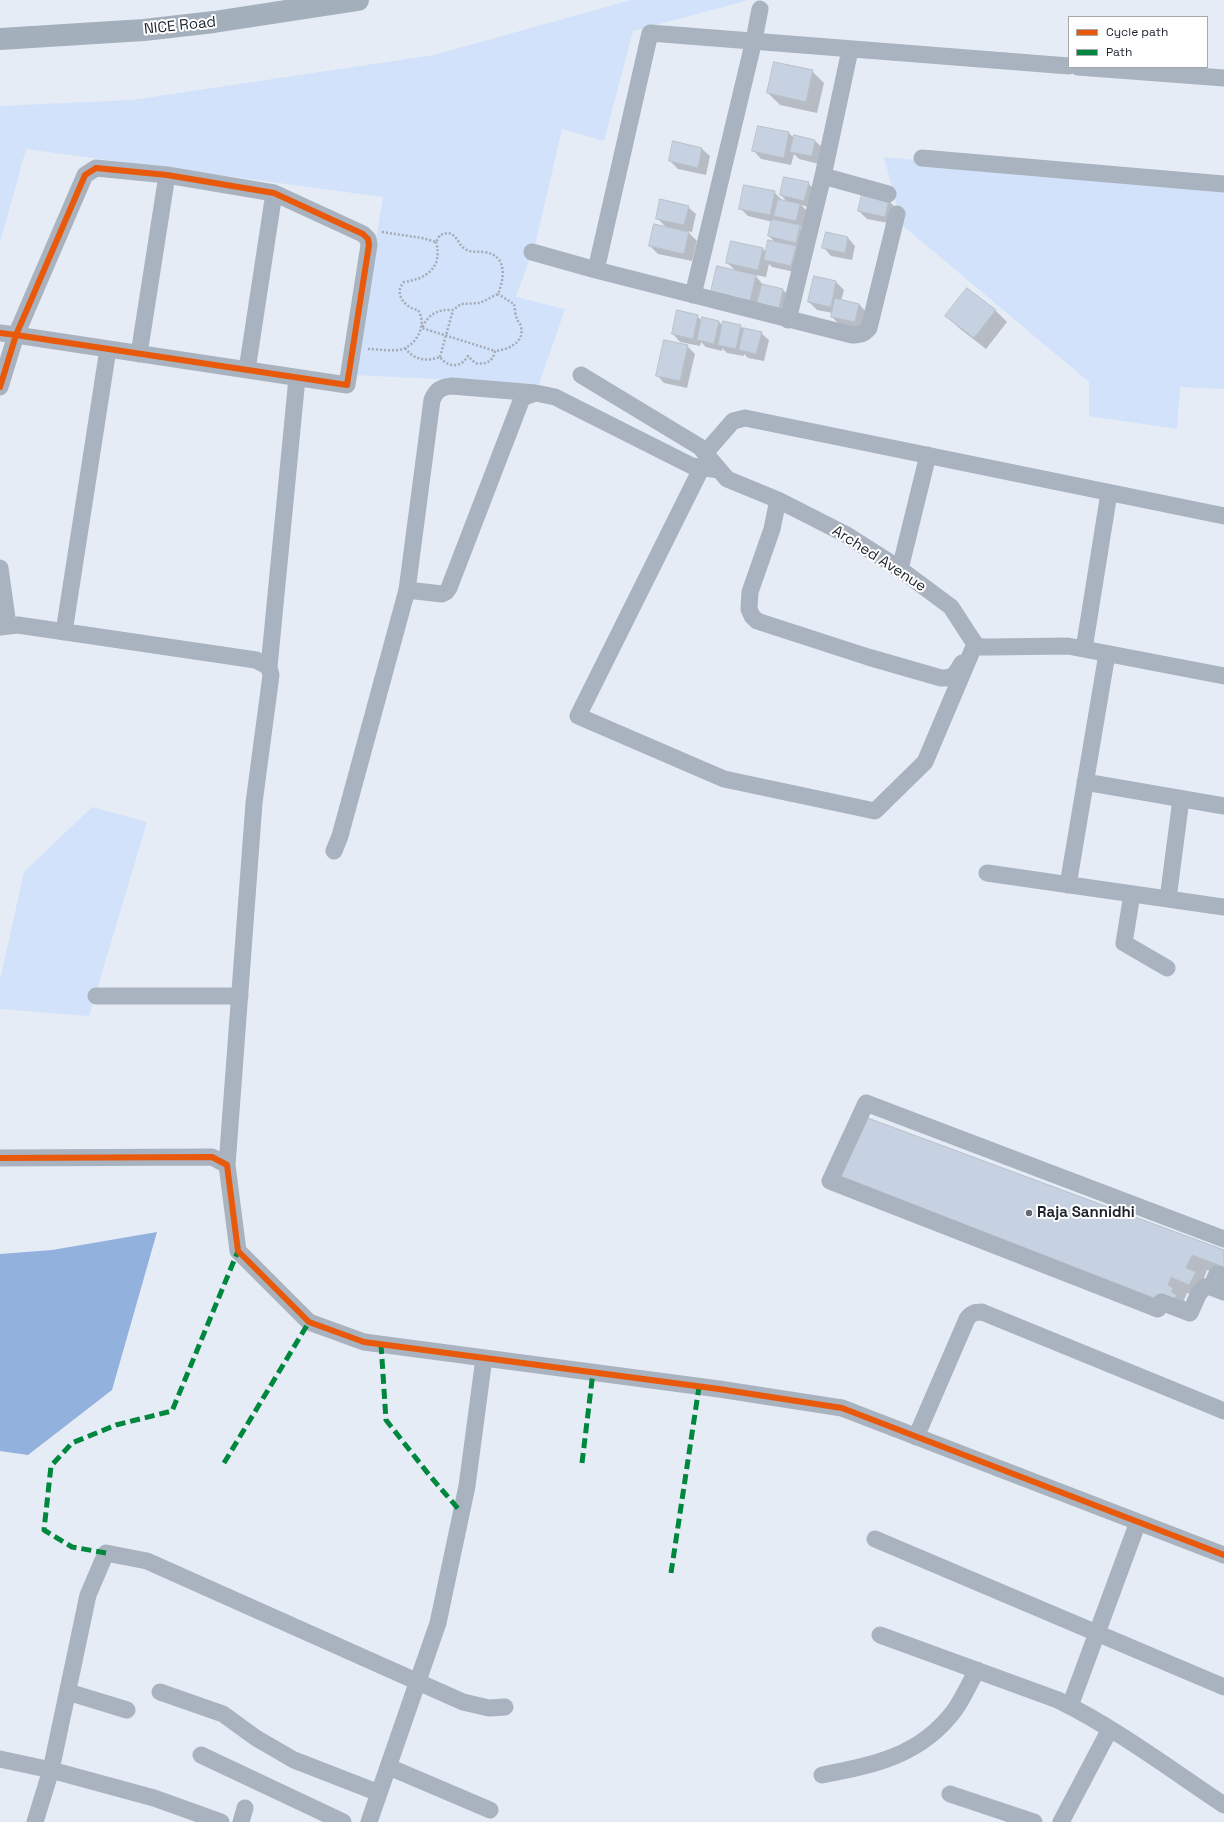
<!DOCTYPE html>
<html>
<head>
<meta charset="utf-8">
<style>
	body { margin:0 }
	#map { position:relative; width:1224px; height:1822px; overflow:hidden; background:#e5ecf5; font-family:"Space Grotesk",sans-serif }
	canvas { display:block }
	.legend { position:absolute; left:1068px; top:16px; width:140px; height:52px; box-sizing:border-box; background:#fff; border:1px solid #a4a7ab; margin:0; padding:5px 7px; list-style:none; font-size:12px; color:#1c232d }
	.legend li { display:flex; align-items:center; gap:8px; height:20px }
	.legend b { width:20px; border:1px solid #a4a7ab }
</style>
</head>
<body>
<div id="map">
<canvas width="1224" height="1822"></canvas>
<ul class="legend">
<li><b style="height:5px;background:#e8590c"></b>Cycle path</li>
<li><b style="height:5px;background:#00873e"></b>Path</li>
</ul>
</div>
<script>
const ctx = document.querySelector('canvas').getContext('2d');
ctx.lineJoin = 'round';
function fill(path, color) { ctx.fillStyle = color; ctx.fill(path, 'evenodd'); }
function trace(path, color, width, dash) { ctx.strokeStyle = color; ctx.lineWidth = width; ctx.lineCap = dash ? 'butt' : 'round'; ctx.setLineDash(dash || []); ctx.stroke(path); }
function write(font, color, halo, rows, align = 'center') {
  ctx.font = font + ' "Space Grotesk",sans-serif'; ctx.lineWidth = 4; ctx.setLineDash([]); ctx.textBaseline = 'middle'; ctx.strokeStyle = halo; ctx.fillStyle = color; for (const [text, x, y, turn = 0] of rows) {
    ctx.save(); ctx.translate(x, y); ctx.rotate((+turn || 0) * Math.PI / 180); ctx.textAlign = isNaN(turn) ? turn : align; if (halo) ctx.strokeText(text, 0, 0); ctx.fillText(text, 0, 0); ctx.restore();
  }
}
fill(new Path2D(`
	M631 0H749L633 31 604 141 562 129 536 241 516 297 565 309 539 384 354 375 383 197 26 149 0 243V106L132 100 434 55Z
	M884 157 1224 190V389L1180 387 1177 429 1089 416V382L902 225Z
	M92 807 147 822 89 1016 0 1009V980L24 872Z`), '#d1e2fa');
fill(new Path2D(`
	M157 1232 112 1390 28 1455 0 1451V1254L52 1250Z`), '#92b2dd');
fill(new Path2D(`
	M812 71 824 83 817 113 780 105 768 93Z
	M759 127 789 133 794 138V136L815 141 823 148 819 164 799 159 794 154 791 165 761 159 754 151Z
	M702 149 710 156 706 175 678 169 670 161Z
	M808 183 816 191 812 208 801 205 808 212 804 228 800 227 807 234 804 250 796 248 803 255 799 273 772 267 769 264 766 277 755 275 763 285 782 289 790 297 786 315 720 300 736 271 727 263 763 249 766 252 776 243 769 236 773 222 748 216 740 208 774 192 782 200 787 202 781 195Z
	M888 200 896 208 893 224 867 219 859 211Z
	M688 207 696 214 692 232 687 231 697 241 692 261 658 254 650 246 667 228 657 218Z
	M848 238 855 246 852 260 831 256 824 248Z
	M814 277 836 282 844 290 841 301 859 304 866 312 863 329 840 325 832 317 833 313 817 310 809 302Z
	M968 289 996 311 1007 322 986 349 959 328 947 316Z
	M697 316 702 321 719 322 723 326 724 322 761 333 769 340 764 361 748 358 744 354V356L727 353 722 348V351L706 347 701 342 700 346 680 342 673 334Z
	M687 346 695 354 687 388 664 383 657 375Z
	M857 1191 1224 1251V1276L1207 1270 1203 1281 1211 1288 1205 1300 1187 1293 1184 1300 1188 1304 1192 1312Z`), '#0003');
const building = new Path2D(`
	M774 62 813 70 806 102 767 93Z
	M758 126 789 132 784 158 752 151Z
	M794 135 815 140 812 156 790 152Z
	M673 141 702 148 698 168 669 161Z
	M784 177 809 182 804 201 780 195Z
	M744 185 775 191 770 215 739 209Z
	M862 194 889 199 885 217 858 211Z
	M660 199 689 206 684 225 656 219Z
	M778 199 800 204 796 221 774 216Z
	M772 219 800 225 796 243 768 236Z
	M654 224 689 232 684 254 649 246Z
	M826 232 848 237 845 253 822 248Z
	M768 240 796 246 791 266 764 260Z
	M731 241 763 248 758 270 726 263Z
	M717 266 756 275 750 301 711 292Z
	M814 276 836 281 831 307 808 302Z
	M762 284 783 289 779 308 757 303Z
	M967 288 996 310 974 338 945 316Z
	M835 298 859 304 855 322 831 317Z
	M677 310 698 315 693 339 672 334Z
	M702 317 719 321 714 344 697 340Z
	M723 321 741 325 736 349 718 345Z
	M744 328 762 332 756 354 739 350Z
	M664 340 688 345 680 381 656 376Z
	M865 1117 1224 1250V1267L1192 1255 1186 1268 1196 1272 1189 1285 1171 1277 1168 1285 1173 1288 1171 1291 1177 1296 1167 1303 840 1176Z`);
fill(building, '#c6d2e2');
trace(building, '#b8bfc8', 1);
trace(new Path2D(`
	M382 232 422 238 436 242 440 235 448 233C458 235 458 245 465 249 471 253 477 251 484 252 507 255 505 277 498 294L480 303 461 304 453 310C438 309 428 314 422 328L495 351
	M405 348C414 360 426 362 440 357 448 368 461 368 468 356L475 363C485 365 493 362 495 351 507 350 525 343 521 327 521 324 518 322 517 319 515 315 515 308 514 304L498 294
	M368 349C378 349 393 352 403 349 418 343 427 324 418 310 405 308 393 293 404 282 427 279 443 267 436 242
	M440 357 453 310`), '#a4abb5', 2.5, [2, 2]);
trace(new Path2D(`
	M1078 67 1224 78
	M922 158 1224 184
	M823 176 888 194
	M897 214 869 328C864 334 860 335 852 335L596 270 650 33 1069 66
	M532 252 596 270
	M693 295 754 40 760 9
	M788 320 823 176 850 50
	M0 333 16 335C126 352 236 369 347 385L369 245 368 239 363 234 274 193 167 175 96 168 85 175 16 335 0 387
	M139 354 167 175
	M247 370 274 193
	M581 375 700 447 727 479 778 500 845 534 900 569 951 607 975 644 981 647H992L1068 646 1224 676
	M706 452 733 421 745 418 1224 516
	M701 469 578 716 724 779 875 811 925 762 975 644
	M778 500 772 529 750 592 749 609 752 616 757 621 868 657 941 678C954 679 956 673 962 663
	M0 568 8 625
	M900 569 928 455
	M407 590 442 594 446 592 449 588 521 401 524 397 536 393
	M0 627 18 625 256 660 269 667 271 675 254 803 227 1165
	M64 632 108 349
	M1084 649 1109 493
	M269 667 297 378
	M1085 782 1224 806
	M334 851 340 836 407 590 432 400C436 390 441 387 452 386L536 393 555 397 692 466 719 470
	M987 873 1224 907
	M1068 885 1107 654
	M1132 894 1124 943 1167 968
	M1168 899 1181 799
	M96 996H240
	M0 1158 212 1157 227 1165 238 1251 309 1322 364 1342 719 1389 842 1408 1224 1555
	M1224 1239 866 1103 830 1181 1158 1309 1161 1302 1190 1313 1199 1293 1205 1287H1211L1224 1292
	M1211 1287 1217 1274 1224 1277
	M916 1437 967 1319C971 1313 975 1312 982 1312L1224 1411
	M875 1539 1224 1687
	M880 1635 1058 1700C1117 1729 1170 1769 1224 1805
	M68 1692 127 1710
	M160 1692 223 1714 256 1738 294 1760 379 1793
	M1070 1706 1138 1522
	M201 1755 343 1822
	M0 1759 51 1770 88 1595 106 1553 147 1561 463 1702 489 1708 505 1707
	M389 1767 490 1810
	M822 1775C874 1765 920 1756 954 1711 963 1699 969 1684 977 1670
	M950 1794 1034 1822
	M35 1822 51 1770 154 1798 221 1822
	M241 1822 245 1808
	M369 1822 438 1623 467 1486 484 1358
	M1061 1822 1110 1729`), '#a9b2bf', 17);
trace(new Path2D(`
	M0 39 144 30 214 22 358 0`), '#a4afbc', 22);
trace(new Path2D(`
	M381 1344 386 1420 430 1476 461 1512
	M224 1463 309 1322
	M582 1463 593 1372
	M106 1553 72 1547 44 1530 51 1466 72 1443 116 1425 172 1411 238 1251
	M671 1573 699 1387`), '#00873e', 5, [10, 5]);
trace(new Path2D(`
	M0 333 16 335C126 352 236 369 347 385L369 245 368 239 363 234 274 193 167 175 96 168 85 175 16 335 0 387
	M0 1158 212 1157 227 1165 238 1251 309 1322 364 1342 719 1389 842 1408 1224 1555`), '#e8590c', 6);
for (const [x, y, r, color] of [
	[1029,1213,4,"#626973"]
]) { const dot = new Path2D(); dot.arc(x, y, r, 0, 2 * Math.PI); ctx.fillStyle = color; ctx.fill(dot); trace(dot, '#fff', 1.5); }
write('15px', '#1c232d', '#fff', [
	["NICE Road",180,26,-6],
	["Arched Avenue",879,559,33]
]);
write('bold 15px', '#1c232d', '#fff', [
	["Raja Sannidhi",1037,1213]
], 'left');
</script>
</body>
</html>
